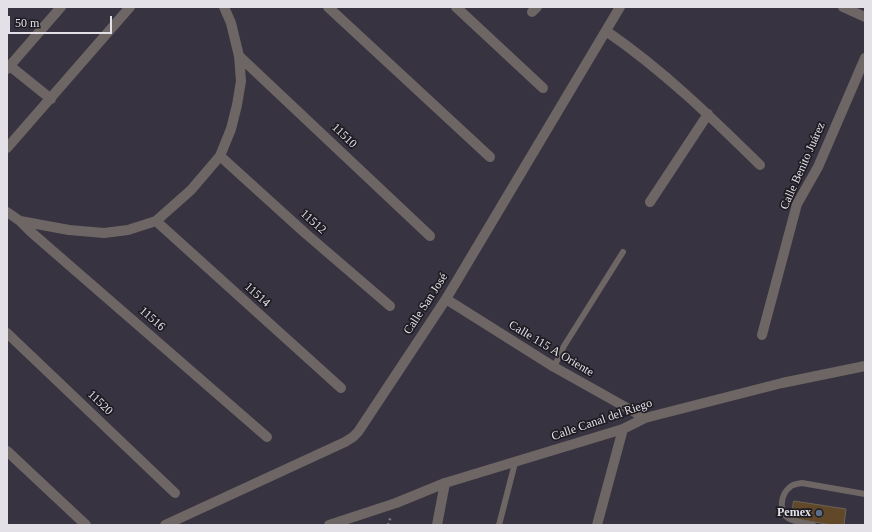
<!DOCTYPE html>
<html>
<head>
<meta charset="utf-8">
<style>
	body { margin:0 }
	#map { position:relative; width:872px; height:532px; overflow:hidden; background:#383340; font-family:"Times New Roman",serif }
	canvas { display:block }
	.frame { position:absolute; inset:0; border:8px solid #e3e0e8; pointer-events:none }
	.scale { position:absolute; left:8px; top:16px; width:104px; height:18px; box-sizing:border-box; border:2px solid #e3e0e8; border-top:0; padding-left:5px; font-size:12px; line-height:14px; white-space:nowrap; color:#e3e0e8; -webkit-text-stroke:3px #1e1c22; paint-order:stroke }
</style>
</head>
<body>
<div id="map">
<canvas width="872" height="532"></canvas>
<div class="frame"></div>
<div class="scale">50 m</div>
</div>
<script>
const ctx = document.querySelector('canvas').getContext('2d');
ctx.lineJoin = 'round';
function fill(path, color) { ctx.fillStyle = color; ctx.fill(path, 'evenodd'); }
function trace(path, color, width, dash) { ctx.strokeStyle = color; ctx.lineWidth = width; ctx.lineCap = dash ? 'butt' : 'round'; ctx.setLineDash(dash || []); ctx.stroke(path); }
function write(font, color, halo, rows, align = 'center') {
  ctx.font = font + ' "Times New Roman",serif'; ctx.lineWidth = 3.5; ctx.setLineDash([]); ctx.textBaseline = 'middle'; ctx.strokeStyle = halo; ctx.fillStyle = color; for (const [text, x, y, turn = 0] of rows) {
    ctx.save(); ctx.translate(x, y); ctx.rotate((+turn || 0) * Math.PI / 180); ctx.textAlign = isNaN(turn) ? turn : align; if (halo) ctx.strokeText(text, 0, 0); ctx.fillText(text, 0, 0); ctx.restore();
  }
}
const building = new Path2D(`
	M794 501 846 509 844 525H832L791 518Z`);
fill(building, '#604829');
trace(building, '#6d6357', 1);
trace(new Path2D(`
	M388 525 391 516`), '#7d7984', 2.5, [2, 3]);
trace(new Path2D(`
	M554 367 564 346 623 252
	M499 525 515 463
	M813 525C805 523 794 522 788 518 778 511 781 494 790 487 793 484 797 484 802 483L865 494`), '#6d6664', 6);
trace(new Path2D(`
	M328 7 490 157
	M456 7 543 88
	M843 7 865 17
	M532 12 537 7
	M606 31C663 70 711 117 760 165
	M239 56 430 236
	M10 66 51 99
	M7 69 61 7
	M7 148 130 7
	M220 156 305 233 390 306
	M650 202 708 114
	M7 212 20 221 69 230 104 233 128 230 156 221 191 190 220 156 231 129 237 105 241 81 239 56 231 23 224 7
	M20 221 31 232 267 437
	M156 221 341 388
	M446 299 554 367 645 418
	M7 333 175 493
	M762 335 797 204 818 167 865 58
	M7 451 86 525
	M165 525 345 442 353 437 358 432 446 299 620 7
	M329 525 396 503 445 483 623 429 645 418 782 383 865 366
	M437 525 445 483
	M597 525 623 429`), '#6d6664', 10);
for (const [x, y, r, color] of [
	[819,513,4,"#5c6f8a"]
]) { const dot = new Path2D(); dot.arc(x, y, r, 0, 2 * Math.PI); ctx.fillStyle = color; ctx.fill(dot); trace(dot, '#1e1c22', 1.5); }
write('12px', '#e3e0e8', '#1e1c22', [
	["11510",344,136,44],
	["Calle Benito Juárez",803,166,-66],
	["11512",313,222,42],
	["11514",257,295,42],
	["Calle San José",426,304,-57],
	["11516",152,319,41],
	["Calle 115 A Oriente",551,349,31],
	["11520",100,403,44],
	["Calle Canal del Riego",602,420,-19]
]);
write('bold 12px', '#e3e0e8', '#1e1c22', [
	["Pemex",811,513]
], 'right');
</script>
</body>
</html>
